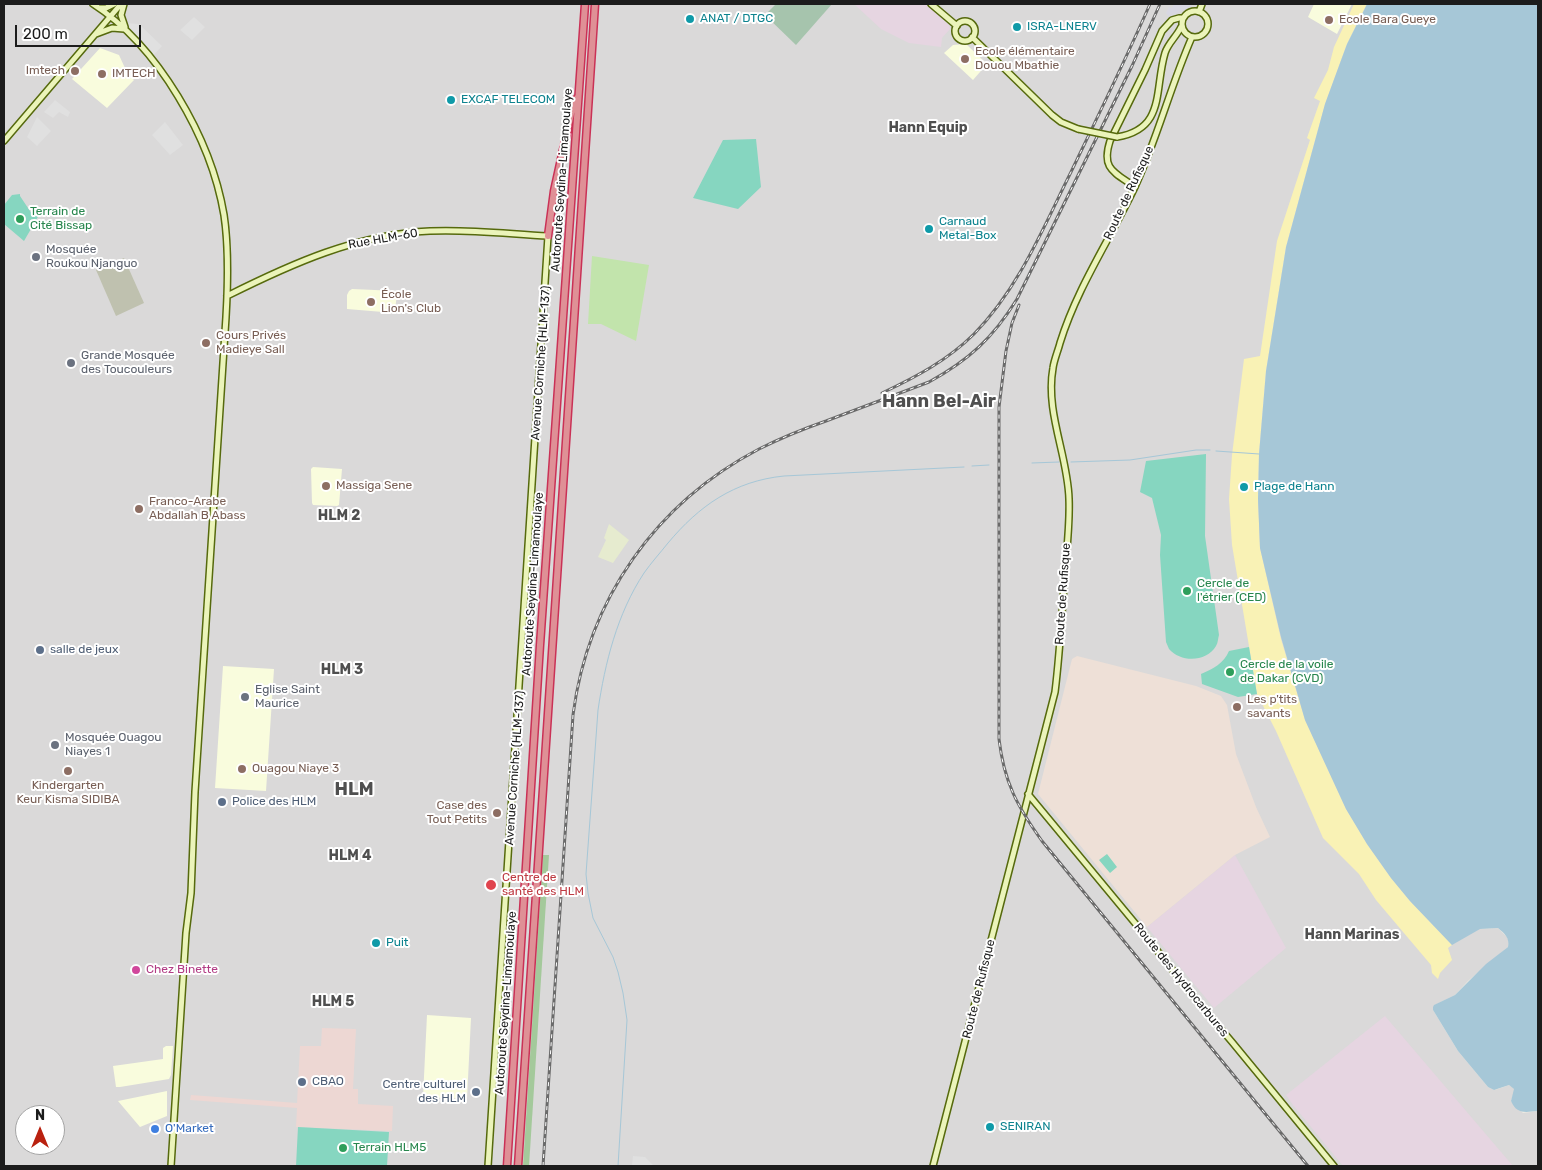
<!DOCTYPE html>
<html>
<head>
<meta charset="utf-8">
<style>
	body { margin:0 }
	#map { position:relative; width:1542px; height:1170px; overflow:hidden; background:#edebe3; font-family:Rubik,sans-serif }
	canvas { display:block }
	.frame { position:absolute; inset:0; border:5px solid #1c1c1c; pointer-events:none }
	.north { position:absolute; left:15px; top:1105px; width:50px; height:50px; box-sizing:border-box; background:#fff; border:1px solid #a4a4a4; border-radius:50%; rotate:0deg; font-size:14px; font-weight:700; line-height:20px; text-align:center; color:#1c1c1c }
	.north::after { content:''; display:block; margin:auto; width:18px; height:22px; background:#b9210f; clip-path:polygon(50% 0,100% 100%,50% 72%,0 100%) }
	.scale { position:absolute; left:15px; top:25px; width:126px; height:22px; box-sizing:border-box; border:2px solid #1c1c1c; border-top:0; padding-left:6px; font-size:15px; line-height:18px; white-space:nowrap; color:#1c1c1c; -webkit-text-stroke:4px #fff; paint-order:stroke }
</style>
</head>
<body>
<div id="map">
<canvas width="1542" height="1170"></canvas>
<div class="frame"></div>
<div class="north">N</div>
<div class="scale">200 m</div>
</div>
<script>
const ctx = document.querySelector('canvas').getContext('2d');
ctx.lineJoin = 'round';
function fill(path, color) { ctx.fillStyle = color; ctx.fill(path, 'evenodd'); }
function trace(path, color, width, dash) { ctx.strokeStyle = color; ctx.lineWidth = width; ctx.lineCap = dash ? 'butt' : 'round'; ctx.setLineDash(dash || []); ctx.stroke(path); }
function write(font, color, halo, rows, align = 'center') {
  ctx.font = font + ' Rubik,sans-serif'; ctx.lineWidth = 4; ctx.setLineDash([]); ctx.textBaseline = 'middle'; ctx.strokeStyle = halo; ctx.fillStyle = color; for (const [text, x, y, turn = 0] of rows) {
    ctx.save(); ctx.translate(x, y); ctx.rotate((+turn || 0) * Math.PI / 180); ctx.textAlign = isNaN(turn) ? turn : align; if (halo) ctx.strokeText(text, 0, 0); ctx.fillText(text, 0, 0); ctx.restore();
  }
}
fill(new Path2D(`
	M4 4H1367L1347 44 1319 127 1286 247 1266 371 1259 454 1258 499 1480 929 1498 928 1507 937 1509 942 1508 947 1468 981 1455 995 1435 1005 1433 1010 1458 1051 1488 1087 1494 1090 1498 1089 1509 1085 1515 1089 1511 1101 1523 1113 1538 1111V1166H4ZM25 1115H55V1145H25Z`), '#dad9d9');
fill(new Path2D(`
	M322 1028 356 1029 353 1089H358V1104L393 1106 392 1131 296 1127 297 1108 190 1100 191 1095 297 1103 300 1046H321Z`), '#edd7d3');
fill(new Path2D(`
	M854 4H926L949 25 950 29 942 38 941 47 909 43 881 29Z
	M1235 855 1286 948 1214 1008 1147 927Z
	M1385 1016 1513 1166H1343L1293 1105 1286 1095Z`), '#e6d5e1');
fill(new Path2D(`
	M1314 4H1352L1337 34 1308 17Z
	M966 44 987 64 973 80 944 53 953 45Z
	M100 48 119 55 125 68 123 70 134 80 107 108 72 79Z
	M352 289 397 291 395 313 347 309V295L349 291Z
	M313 467 342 469 339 505 337 506 313 505 312 503 311 469Z
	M223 666 274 669 266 791 215 788Z
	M427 1015 471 1018 467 1099 423 1097Z
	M166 1046H173L171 1075 169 1079 120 1087H116L113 1066 163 1059V1048Z
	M167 1091V1116L140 1127 118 1101Z`), '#f9fcdd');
fill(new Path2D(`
	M1077 656 1196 686 1221 696 1227 705 1236 754 1256 807 1270 837 1235 855 1147 927 1038 794 1072 659Z`), '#eee0d7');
fill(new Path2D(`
	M124 258 144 303 116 316 96 270Z`), '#bfc1af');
fill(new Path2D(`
	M609 524 629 540 613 563 598 557 606 540 604 538Z`), '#e6ebcf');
fill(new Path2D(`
	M592 256 649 265 636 341 601 324H588Z`), '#c2e4ac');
fill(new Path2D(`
	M543 855H549L529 1166H523Z`), '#a4c99b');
fill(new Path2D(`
	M1354 4H1367L1347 44 1325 104 1286 247 1266 371 1259 454 1258 499 1260 548 1281 639 1305 720 1346 809 1367 844 1391 878 1410 901 1452 945 1448 948 1452 960 1440 973 1438 979 1432 973 1431 965 1376 900 1359 874 1323 838 1276 731 1257 694 1232 545 1229 499 1232 455 1244 359 1260 356 1277 241 1310 140 1307 138 1320 101 1314 98 1328 70 1334 47Z`), '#f9f2b5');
fill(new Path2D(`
	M776 4H832L796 45 765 15Z`), '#a6c4ad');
fill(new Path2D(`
	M756 139 761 187 738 209 693 198 723 140Z
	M20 194V196L32 214 39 215 24 241 4 224V205L12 195Z
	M1206 454 1205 536 1219 635C1218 638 1218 643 1216 646 1207 662 1181 663 1169 649 1168 647 1167 644 1166 642L1160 555 1161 535 1152 498 1140 492 1146 461Z
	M1249 647 1257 694 1238 697 1202 684 1201 674C1213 669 1224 663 1229 651Z
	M1107 854 1117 867 1110 873 1099 860Z
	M298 1127 389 1132 387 1166H296Z`), '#86d6c0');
fill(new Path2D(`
	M194 17 205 27 192 40 180 30Z
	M125 23 139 24 162 46 153 56Z
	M55 100 70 112 68 117 59 112 53 118 44 112Z
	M37 117 51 131 37 146 27 137Z
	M165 122 183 145 170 155 152 135Z
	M633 1156 645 1157 654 1166H632Z`), '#e0e0e0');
fill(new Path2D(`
	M1174 4H1194L1190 7 1169 17 1166 13 1169 7 1172 8Z`), '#d8d7e2');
fill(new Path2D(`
	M1367 4H1538V1111C1526 1112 1517 1115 1511 1101L1514 1089 1509 1085 1494 1090 1488 1087 1458 1051 1433 1010V1007L1434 1005 1455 995 1486 964 1508 947C1510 938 1504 933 1498 928L1480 929 1452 945 1410 901 1391 878 1367 844 1346 809 1305 720 1281 637 1260 548 1258 499 1259 454 1266 371 1286 247 1325 104 1347 44Z`), '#a6c7d7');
trace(new Path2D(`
	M1216 451 1259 454
	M1071 462 1130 460 1196 450H1210
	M1032 463 1059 462
	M972 466 989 465
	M618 1166 627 1020 623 993 618 972 613 957 593 918 588 893 586 874 598 710C605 663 617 614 644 573 651 563 660 553 668 543 699 506 734 481 784 476L964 467`), '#a6c7d7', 1);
const secondary = new Path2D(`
	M93 4C158 46 211 138 224 215 229 248 228 283 226 317L195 792 191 893 186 933 171 1166
	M124 4 121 15 125 27
	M931 4 957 26
	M100 8H106L114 4
	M1182 24a13 13 0 1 1 26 0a13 13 0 1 1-26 0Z
	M1199 12 1202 4
	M955 31a10 10 0 1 1 20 0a10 10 0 1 1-20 0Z
	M96 34 112 28 124 29
	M972 37 1052 115 1061 122 1078 129
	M1117 137C1166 129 1154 90 1165 53 1168 43 1177 36 1181 27
	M4 141 121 4
	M1135 187C1114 172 1101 169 1110 141L1145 70 1162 31 1172 20 1179 18H1183
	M227 296C291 264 357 234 430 231 469 229 509 234 548 236L488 1166
	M1028 794 1144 934 1199 1003 1232 1042 1334 1166
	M933 1166 1055 692C1060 652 1062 611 1065 571 1067 547 1070 523 1069 499 1068 456 1045 412 1053 368 1054 360 1058 351 1060 343 1077 288 1109 241 1134 189 1157 140 1170 87 1192 37`);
const highway = new Path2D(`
	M548 236 554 191 572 109 577 98
	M507 1166 540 645 585 4
	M518 1166 595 4`);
trace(secondary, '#566a0d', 8);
trace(highway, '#ca3156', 9);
trace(secondary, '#ebf4ba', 5);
trace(highway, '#df9096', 6);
const rail = new Path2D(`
	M1019 305 1012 323 1006 351 999 407V739C1004 782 1017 806 1042 841L1308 1166
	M882 393C916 377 948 360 974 334 1019 288 1043 228 1071 172 1098 116 1125 61 1150 4
	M543 1166 573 715C588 599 656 503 759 449 781 438 803 429 826 421 860 408 895 395 929 382 969 360 993 338 1017 299L1132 66 1160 4`);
trace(rail, '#6a6a6a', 3);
trace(rail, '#fff', 1, [4]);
const secondaryBridge = new Path2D(`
	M1078 129 1117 137`);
trace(secondaryBridge, '#566a0d', 8, []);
trace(secondaryBridge, '#ebf4ba', 5);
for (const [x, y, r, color] of [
	[690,19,5,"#0f9aa8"],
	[1329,20,5,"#8d6e63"],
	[1017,27,5,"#0f9aa8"],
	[965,59,5,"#8d6e63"],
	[75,71,5,"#8d6e63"],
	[102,74,5,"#8d6e63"],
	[451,100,5,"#0f9aa8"],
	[20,219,5,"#2e9e5b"],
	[929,229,5,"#0f9aa8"],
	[36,257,5,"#6b7280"],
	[371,302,5,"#8d6e63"],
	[206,343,5,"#8d6e63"],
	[71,363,5,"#6b7280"],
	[326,486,5,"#8d6e63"],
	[1244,487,5,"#0f9aa8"],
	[139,509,5,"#8d6e63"],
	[1187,591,5,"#2e9e5b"],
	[40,650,5,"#5c6f8a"],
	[1230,672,5,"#2e9e5b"],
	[245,697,5,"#6b7280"],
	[1237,707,5,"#8d6e63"],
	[55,745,5,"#6b7280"],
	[242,769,5,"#8d6e63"],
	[68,771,5,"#8d6e63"],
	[222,802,5,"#5c6f8a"],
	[497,813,5,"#8d6e63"],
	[491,885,6,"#e0444e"],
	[376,943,5,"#0f9aa8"],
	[136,970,5,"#d1479c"],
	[302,1082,5,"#5c6f8a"],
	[476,1092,5,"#5c6f8a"],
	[990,1127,5,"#0f9aa8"],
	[155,1129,5,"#3f7fe0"],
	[343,1148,5,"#2e9e5b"]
]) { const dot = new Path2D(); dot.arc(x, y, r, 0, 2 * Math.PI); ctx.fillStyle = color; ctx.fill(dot); trace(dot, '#fff', 2); }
write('12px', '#0d838f', '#fff', [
	["ANAT / DTGC",700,19],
	["ISRA-LNERV",1027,27],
	["EXCAF TELECOM",461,100],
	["Carnaud",939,222],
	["Metal-Box",939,236],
	["Plage de Hann",1254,487],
	["Puit",386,943],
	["SENIRAN",1000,1127]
], 'left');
write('12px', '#785e54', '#fff', [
	["Ecole Bara Gueye",1339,20],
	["Ecole élémentaire",975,52],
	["Douou Mbathie",975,66],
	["Imtech",65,71,"right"],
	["IMTECH",112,74],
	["École",381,295],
	["Lion's Club",381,309],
	["Cours Privés",216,336],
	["Madieye Sall",216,350],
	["Massiga Sene",336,486],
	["Franco-Arabe",149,502],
	["Abdallah B Abass",149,516],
	["Les p'tits",1247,700],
	["savants",1247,714],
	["Ouagou Niaye 3",252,769],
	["Kindergarten",68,786,"center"],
	["Keur Kisma SIDIBA",68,800,"center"],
	["Case des",487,806,"right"],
	["Tout Petits",487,820,"right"]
], 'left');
write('12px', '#1c1c1c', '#fff', [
	["Autoroute Seydina-Limamoulaye",562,180,-86],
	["Route de Rufisque",1129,193,-65],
	["Rue HLM-60",383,239,-10],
	["Avenue Corniche (HLM-137)",541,363,-86],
	["Autoroute Seydina-Limamoulaye",533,584,-86],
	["Route de Rufisque",1063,594,-86],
	["Avenue Corniche (HLM-137)",515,768,-86],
	["Route des Hydrocarbures",1181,980,51],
	["Route de Rufisque",979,989,-76],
	["Autoroute Seydina-Limamoulaye",506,1003,-86]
]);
write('12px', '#27864d', '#fff', [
	["Terrain de",30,212],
	["Cité Bissap",30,226],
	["Cercle de",1197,584],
	["l'étrier (CED)",1197,598],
	["Cercle de la voile",1240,665],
	["de Dakar (CVD)",1240,679],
	["Terrain HLM5",353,1148]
], 'left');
write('12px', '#5b616d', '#fff', [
	["Mosquée",46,250],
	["Roukou Njanguo",46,264],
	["Grande Mosquée",81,356],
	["des Toucouleurs",81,370],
	["Eglise Saint",255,690],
	["Maurice",255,704],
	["Mosquée Ouagou",65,738],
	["Niayes 1",65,752]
], 'left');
write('12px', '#4e5e75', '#fff', [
	["salle de jeux",50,650],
	["Police des HLM",232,802],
	["CBAO",312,1082],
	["Centre culturel",466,1085,"right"],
	["des HLM",466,1099,"right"]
], 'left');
write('12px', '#be3a42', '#fff', [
	["Centre de",502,878],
	["santé des HLM",502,892]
], 'left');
write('12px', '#b23c85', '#fff', [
	["Chez Binette",146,970]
], 'left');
write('12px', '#366cbe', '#fff', [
	["O'Market",165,1129]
], 'left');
write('bold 14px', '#4f4f4f', '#fff', [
	["Hann Equip",928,128],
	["HLM 2",339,516],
	["HLM 3",342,670],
	["HLM 4",350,856],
	["Hann Marinas",1352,935],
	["HLM 5",333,1002]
]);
write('bold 18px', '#4f4f4f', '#fff', [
	["Hann Bel-Air",939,402],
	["HLM",354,790]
]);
</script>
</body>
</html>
